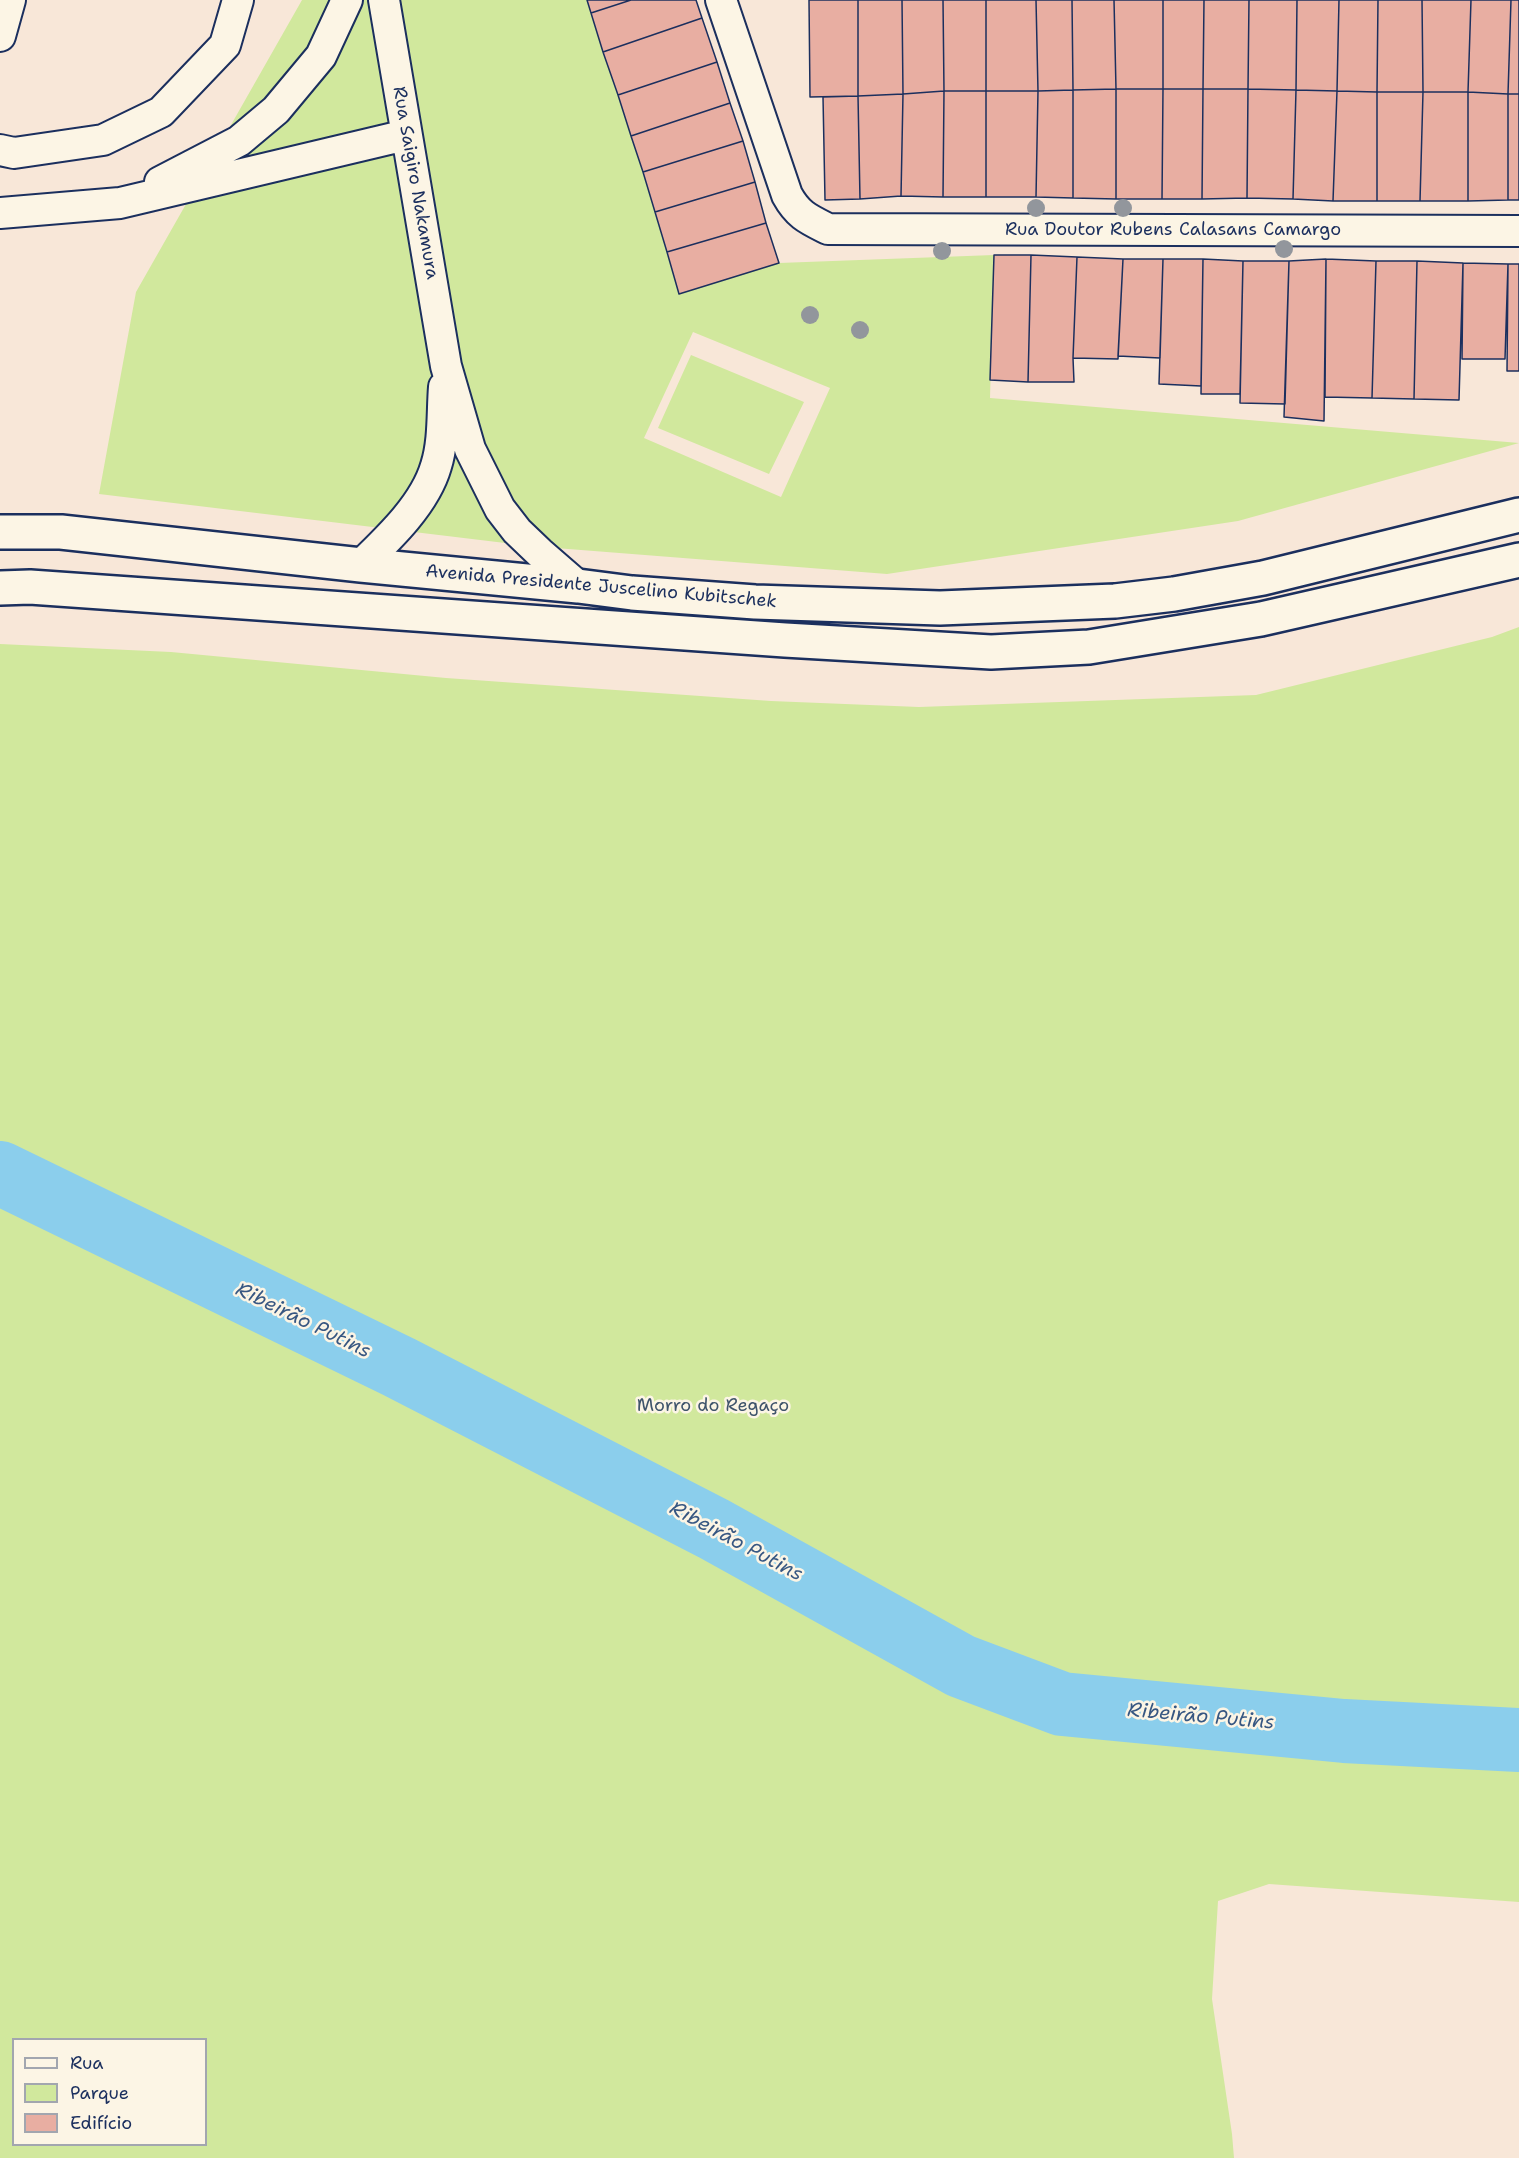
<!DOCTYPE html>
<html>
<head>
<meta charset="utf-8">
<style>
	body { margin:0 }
	#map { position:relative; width:1519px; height:2158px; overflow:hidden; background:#f8e7d8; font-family:"Shantell Sans",sans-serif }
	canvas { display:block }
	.legend { position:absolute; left:12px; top:2038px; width:195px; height:108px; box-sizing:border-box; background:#fcf5e5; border:2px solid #a2a6af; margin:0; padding:8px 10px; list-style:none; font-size:18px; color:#1b2f5e }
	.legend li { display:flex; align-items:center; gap:12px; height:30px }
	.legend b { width:30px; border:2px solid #a2a6af }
</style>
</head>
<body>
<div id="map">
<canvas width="1519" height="2158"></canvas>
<ul class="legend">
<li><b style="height:8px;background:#fcf5e5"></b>Rua</li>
<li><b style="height:16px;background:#d1e89d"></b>Parque</li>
<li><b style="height:16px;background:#e8aea2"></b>Edifício</li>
</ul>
</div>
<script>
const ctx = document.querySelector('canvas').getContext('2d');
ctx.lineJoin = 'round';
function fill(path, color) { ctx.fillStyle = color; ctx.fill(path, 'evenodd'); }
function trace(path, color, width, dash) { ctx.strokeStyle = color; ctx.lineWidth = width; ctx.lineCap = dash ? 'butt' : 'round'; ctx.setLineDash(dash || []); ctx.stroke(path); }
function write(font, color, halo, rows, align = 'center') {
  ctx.font = font + ' "Shantell Sans",sans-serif'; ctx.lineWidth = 5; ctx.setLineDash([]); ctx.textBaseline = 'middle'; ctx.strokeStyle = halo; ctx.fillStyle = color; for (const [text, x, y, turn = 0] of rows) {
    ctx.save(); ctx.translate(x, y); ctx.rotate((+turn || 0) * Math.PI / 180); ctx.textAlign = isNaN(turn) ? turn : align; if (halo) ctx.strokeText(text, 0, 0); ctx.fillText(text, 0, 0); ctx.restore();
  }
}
fill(new Path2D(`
	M302 0H587L643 172 679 293 779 263 994 255 990 398 1519 443 1238 521 887 574 530 546 99 494 136 292ZM693 332 830 388 781 497 644 438Z
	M691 355 804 402 769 474 658 428Z
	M1519 627V1902L1269 1884 1218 1901 1212 1999 1232 2134 1234 2158H0V644L171 652 446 678 771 701 919 707 1256 695 1492 637ZM14 2040H206V2144H14Z`), '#d1e89d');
trace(new Path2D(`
	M0 1173 399 1367 714 1529 961 1666 1062 1704 1344 1731 1519 1740`), '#8bceec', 64);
const building = new Path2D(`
	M587 0H631L591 13Z
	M631 0H696L702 18 603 52 591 13Z
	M809 0H858V96L810 97Z
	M858 0H902L903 94 858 96Z
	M902 0H943L944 91 903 94Z
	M943 0H986V91H944Z
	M986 0H1036L1038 91H986Z
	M1036 0H1072L1073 90 1038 91Z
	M1072 0H1114L1116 89 1073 90Z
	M1114 0H1163V89H1116Z
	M1163 0H1204L1203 89H1163Z
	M1204 0H1249L1248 89H1203Z
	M1249 0H1297L1296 90 1248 89Z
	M1297 0H1339L1337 91 1296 90Z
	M1339 0H1378L1377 92 1337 91Z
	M1378 0H1422L1423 92H1377Z
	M1422 0H1471L1468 92H1423Z
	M1471 0H1511L1508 94 1468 92Z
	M1511 0H1519V94H1508Z
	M702 18 717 62 618 95 603 52Z
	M717 62 730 103 631 136 618 95Z
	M1116 89V199L1073 198V90Z
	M1116 89H1163L1162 199H1116Z
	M1163 89H1203L1202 199H1162Z
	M1203 89H1248L1247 198 1202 199Z
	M1248 89 1296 90 1293 199 1247 198Z
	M1073 90V198L1036 197 1038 91Z
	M1296 90 1337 91 1333 201 1293 199Z
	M944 91H986V197H943Z
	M944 91 943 197 901 196 903 94Z
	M986 91H1038L1036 197H986Z
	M1337 91 1377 92V201H1333Z
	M1377 92H1423L1420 201H1377Z
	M1423 92H1468V201H1420Z
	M1468 92 1508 94V200L1468 201Z
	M903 94 901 196 860 199 858 96Z
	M1508 94H1519V200H1508Z
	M858 96 860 199 825 200 823 97Z
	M730 103 743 141 643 172 631 136Z
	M743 141 755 182 655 212 643 172Z
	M755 182 766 223 667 252 655 212Z
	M766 223 779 263 679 294 667 252Z
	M994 255H1031L1028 382 990 380Z
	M1031 255 1077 257 1073 358 1074 382H1028Z
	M1077 257 1123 259 1118 359 1073 358Z
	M1123 259H1163L1160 358 1118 356Z
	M1163 259H1203L1201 386 1159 384Z
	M1203 259 1243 261 1240 394H1201Z
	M1326 259 1324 421 1284 417 1289 261Z
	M1326 259 1376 261 1372 398 1325 397Z
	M1243 261H1289L1285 404 1240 403Z
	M1376 261H1417L1414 399 1372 398Z
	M1417 261 1463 263 1459 400 1414 399Z
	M1463 263 1508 264 1505 359H1462Z
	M1508 264H1519V371H1507Z`);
fill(building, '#e8aea2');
trace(building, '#1b2f5e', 1.5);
const street = new Path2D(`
	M384 0 446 366 470 449 500 509 517 531 540 553 578 586
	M721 0 787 195C798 215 808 219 828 229L1519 231
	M0 36 10 0
	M0 150 14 153 103 140 161 112 225 45 238 0
	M160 182 239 141 276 110 321 56 347 0
	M0 213 120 203 406 135
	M361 565C389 538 425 504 436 466 444 441 442 412 444 387`);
const primary = new Path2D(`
	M0 532H61L361 565 578 586 632 593 755 602 940 608 1115 601 1174 594 1263 578 1519 515
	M0 588 30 587 785 640 991 652 1089 647 1261 619 1519 560`);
trace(street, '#1b2f5e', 34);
trace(primary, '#1b2f5e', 38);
trace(street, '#fcf5e5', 30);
trace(primary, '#fcf5e5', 33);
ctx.fillStyle = '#92969c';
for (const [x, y] of [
	[1036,208],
	[1123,208],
	[1284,249],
	[942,251],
	[810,315],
	[860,330]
]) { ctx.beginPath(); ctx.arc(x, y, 9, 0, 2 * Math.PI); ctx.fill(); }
write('18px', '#1b2f5e', '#fcf5e5', [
	["Rua Saigiro Nakamura",415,183,80],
	["Rua Doutor Rubens Calasans Camargo",1173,230],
	["Avenida Presidente Juscelino Kubitschek",601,587,5]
]);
write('18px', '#3f546b', '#fcf5e5', [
	["Morro do Regaço",713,1406]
]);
write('italic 20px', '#375782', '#fcf5e5', [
	["Ribeirão Putins",303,1321,26],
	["Ribeirão Putins",736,1542,28],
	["Ribeirão Putins",1201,1717,5]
]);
</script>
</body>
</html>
